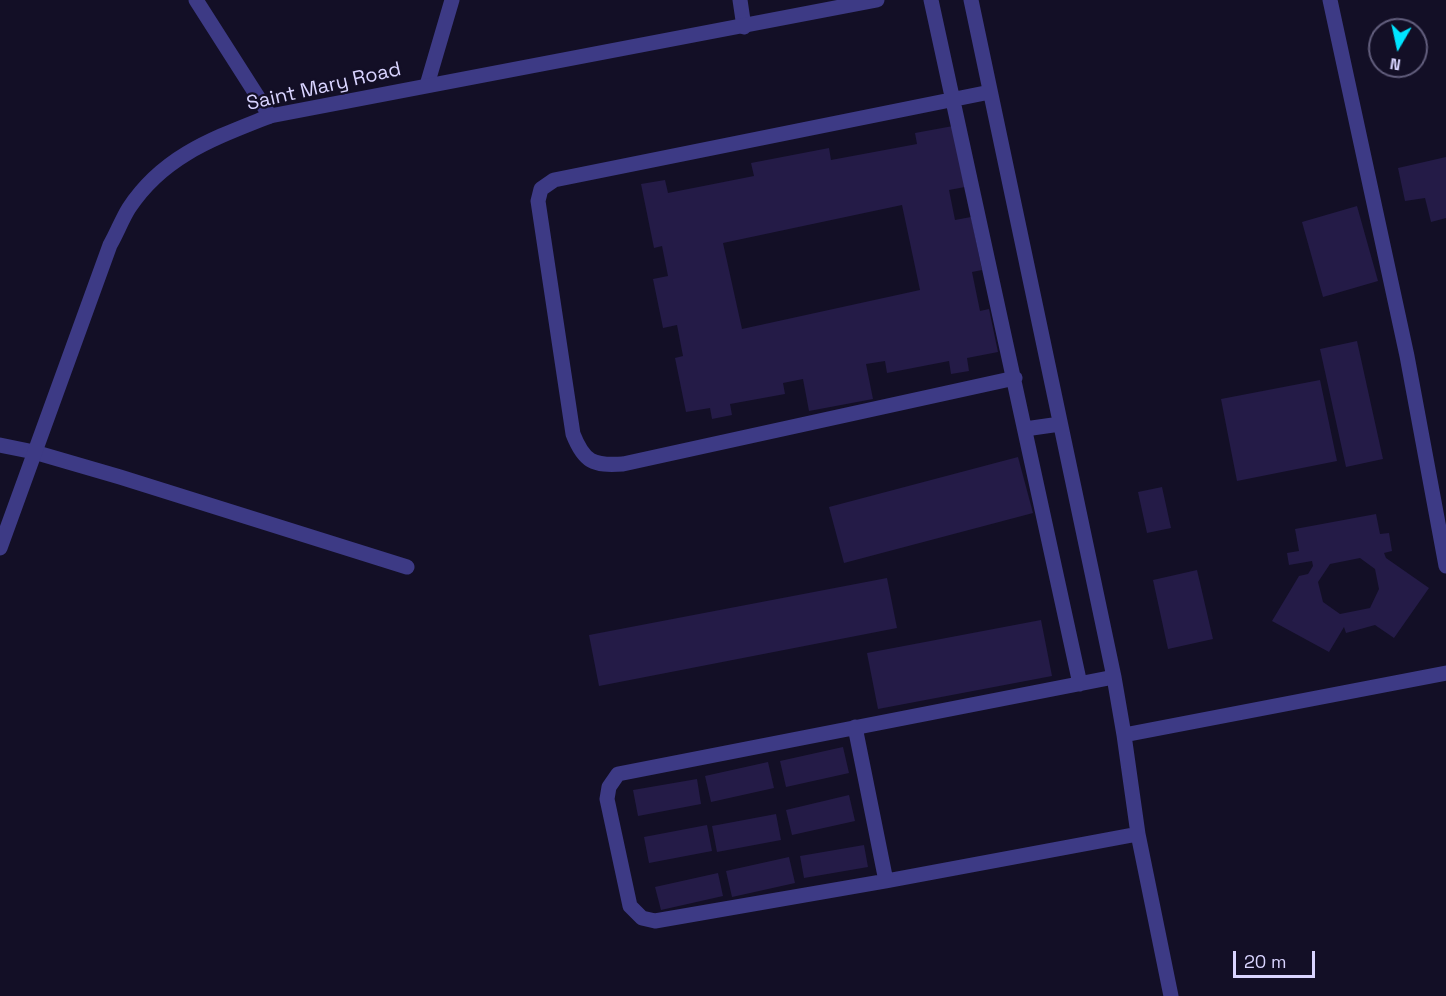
<!DOCTYPE html>
<html>
<head>
<meta charset="utf-8">
<style>
	body { margin:0 }
	#map { position:relative; width:1446px; height:996px; overflow:hidden; background:#130f26; font-family:"Space Grotesk",sans-serif }
	canvas { display:block }
	.north { position:absolute; left:1368px; top:18px; width:60px; height:60px; box-sizing:border-box; background:#130f26; border:2px solid #625e7d; border-radius:50%; rotate:189deg; font-size:16px; font-weight:700; line-height:24px; text-align:center; color:#d9d4ff }
	.north::after { content:''; display:block; margin:auto; width:21px; height:27px; background:#00e5ff; clip-path:polygon(50% 0,100% 100%,50% 72%,0 100%) }
	.scale { position:absolute; left:1233px; top:951px; width:82px; height:27px; box-sizing:border-box; border:3px solid #d9d4ff; border-top:0; padding-left:8px; font-size:18px; line-height:21px; white-space:nowrap; color:#d9d4ff; -webkit-text-stroke:4px #130f26; paint-order:stroke }
</style>
</head>
<body>
<div id="map">
<canvas width="1446" height="996"></canvas>
<div class="north">N</div>
<div class="scale">20 m</div>
</div>
<script>
const ctx = document.querySelector('canvas').getContext('2d');
ctx.lineJoin = 'round';
function fill(path, color) { ctx.fillStyle = color; ctx.fill(path, 'evenodd'); }
function trace(path, color, width, dash) { ctx.strokeStyle = color; ctx.lineWidth = width; ctx.lineCap = dash ? 'butt' : 'round'; ctx.setLineDash(dash || []); ctx.stroke(path); }
function write(font, color, halo, rows, align = 'center') {
  ctx.font = font + ' "Space Grotesk",sans-serif'; ctx.lineWidth = 4.5; ctx.setLineDash([]); ctx.textBaseline = 'middle'; ctx.strokeStyle = halo; ctx.fillStyle = color; for (const [text, x, y, turn = 0] of rows) {
    ctx.save(); ctx.translate(x, y); ctx.rotate((+turn || 0) * Math.PI / 180); ctx.textAlign = isNaN(turn) ? turn : align; if (halo) ctx.strokeText(text, 0, 0); ctx.fillText(text, 0, 0); ctx.restore();
  }
}
fill(new Path2D(`
	M953 126 965 187 949 190 955 220 971 217 982 270 972 272 980 311 989 309 998 352 967 358 969 371 951 374 949 361 887 373 885 361 866 364 873 399 809 411 803 379 783 383 785 394 730 404 732 415 712 419 710 408 686 412 675 358 683 356 677 325 663 328 653 279 668 276 662 246 654 248 641 184 665 180 668 193 754 176 751 163 829 148 831 160 917 144 915 133ZM902 205 920 290 742 329 723 243Z
	M1446 157V218L1431 222 1425 198 1405 201 1398 168Z
	M1357 206 1378 281 1323 297 1302 222Z
	M1357 341 1383 459 1346 467 1320 349Z
	M1320 380 1337 461 1237 481 1221 399Z
	M1018 457 1033 513 844 563 829 507Z
	M1162 487 1171 528 1147 533 1138 492Z
	M1376 514 1380 534 1389 533 1392 551 1384 553 1386 558 1429 588 1394 638 1375 625 1346 633 1344 627 1329 652 1272 621 1299 576 1308 574 1313 566 1312 561 1289 565 1287 553 1299 551 1295 529ZM1360 558 1375 569 1379 589 1370 608 1340 614 1323 602 1318 582 1330 564Z
	M1197 570 1213 639 1168 649 1153 580Z
	M887 578 897 628 599 686 589 635Z
	M1041 620 1052 676 878 709 867 653Z
	M843 747 849 773 786 787 780 761Z
	M768 762 774 788 711 802 705 776Z
	M697 779 701 804 638 816 633 790Z
	M849 795 855 821 792 835 786 810Z
	M776 814 781 840 717 852 712 826Z
	M707 825 712 851 649 863 644 837Z
	M864 845 868 867 804 878 800 856Z
	M789 857 795 883 732 897 726 871Z
	M718 873 723 896 661 910 655 887Z`), '#241b47');
trace(new Path2D(`
	M196 0 270 116
	M740 0 744 27
	M931 0 1080 684
	M971 0 1114 677 1124 735 1138 834 886 881 655 921 642 918 630 906 607 799 609 787 618 774 1114 677
	M1330 0 1407 356 1446 566
	M427 85 452 0
	M990 92 554 180 541 189 538 201 573 434C584 462 593 466 623 464L1015 378
	M1025 429 1060 424
	M0 445 34 452 120 477 407 567
	M855 727 886 881
	M1124 735 1446 673
	M1138 834 1171 996`), '#3d3a85', 15);
trace(new Path2D(`
	M0 548 110 245C117 233 122 219 129 208 164 155 215 138 270 116L877 0`), '#3d3a85', 15);
write('20px', '#d9d4ff', '#130f26', [
	["Saint Mary Road",324,87,-13]
]);
</script>
</body>
</html>
